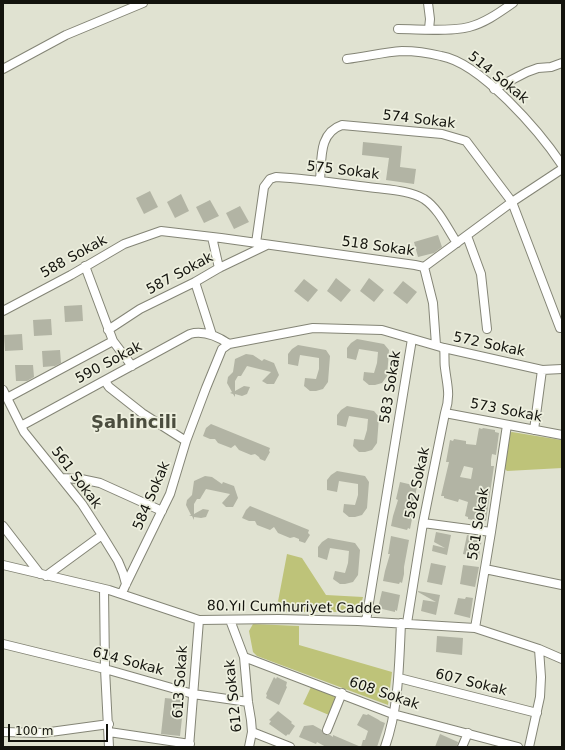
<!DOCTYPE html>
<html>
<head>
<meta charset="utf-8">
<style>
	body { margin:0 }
	#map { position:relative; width:565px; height:750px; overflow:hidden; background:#e0e2d1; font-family:"DejaVu Sans",sans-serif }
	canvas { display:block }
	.frame { position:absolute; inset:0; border:4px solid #13130d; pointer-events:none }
	.scale { position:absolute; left:8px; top:724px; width:100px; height:18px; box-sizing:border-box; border:2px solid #13130d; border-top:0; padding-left:5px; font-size:12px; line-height:14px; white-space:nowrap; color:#13130d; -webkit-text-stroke:3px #edefde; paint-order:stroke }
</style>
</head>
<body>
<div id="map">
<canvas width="565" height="750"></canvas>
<div class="frame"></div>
<div class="scale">100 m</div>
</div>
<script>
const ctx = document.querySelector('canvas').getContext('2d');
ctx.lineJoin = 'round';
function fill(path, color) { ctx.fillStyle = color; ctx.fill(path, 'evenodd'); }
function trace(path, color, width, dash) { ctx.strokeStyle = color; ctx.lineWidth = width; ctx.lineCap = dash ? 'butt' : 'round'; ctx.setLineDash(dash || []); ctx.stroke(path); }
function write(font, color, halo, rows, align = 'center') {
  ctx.font = font + ' "DejaVu Sans",sans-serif'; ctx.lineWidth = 3.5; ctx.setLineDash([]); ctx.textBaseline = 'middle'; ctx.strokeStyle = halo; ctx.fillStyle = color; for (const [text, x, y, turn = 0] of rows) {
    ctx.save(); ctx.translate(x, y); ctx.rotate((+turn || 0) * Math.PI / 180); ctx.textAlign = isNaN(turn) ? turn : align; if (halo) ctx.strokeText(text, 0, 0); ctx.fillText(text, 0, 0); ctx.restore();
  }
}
fill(new Path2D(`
	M512 432 561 440 562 442V468L507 471 504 468 508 433Z
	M287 554 302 558 326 595 363 597 359 612H276Z
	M253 624 299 626V645L392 672 388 705 257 656 253 652 249 631Z
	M311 687 336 697 329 715 303 704Z`), '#bec379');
fill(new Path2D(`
	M363 142 402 146 400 167 416 169 414 184 386 180 389 158 362 155Z
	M150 191 158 207 144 214 136 198Z
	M181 194 189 211 175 218 167 202Z
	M210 200 219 216 204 223 196 207Z
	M240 206 249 222 234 229 226 213Z
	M438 235 442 247 434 253 418 257 414 242Z
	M336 278 351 290 341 302 327 291Z
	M369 278 384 290 374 302 360 291Z
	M304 279 318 290 308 302 294 291Z
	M403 281 417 292 407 304 393 293Z
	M82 305 83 321 65 322 64 306Z
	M51 319 52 335 34 336 33 320Z
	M22 334 23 350 5 351 4 335Z
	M357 339 384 344 389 350 387 376 382 383 375 385H369L363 380 364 372 374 373 377 363 378 352 359 349 356 360 347 358V348L351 343Z
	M298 345 326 350 330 356 328 382 323 389 316 391H310L304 386 305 378 316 379 319 369V358L300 355 298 366 288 364V354L292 349Z
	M60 350 61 363 55 366 43 367 42 351Z
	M246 354 253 355 262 361 264 359 274 363 279 375 274 384H267L262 381 271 372 247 366 241 376H238L235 381V391L244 386 250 387 247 394 242 396 235 394V397L233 394 230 393 232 392 227 383 228 377 233 372 235 359Z
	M15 365H33L34 377 27 381H16Z
	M347 406 374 411 379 417 377 443 372 450 365 452H359L353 446 354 439 364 440 367 430 368 419 349 416 346 427 337 425V415L341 410Z
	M211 424 270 448 269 451 270 452 265 461 260 459 259 457 255 454 251 455 239 450 235 445 231 448 218 443 215 439H210L203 436 206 428Z
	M479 428 482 429 483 428 495 430V432L499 433 496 455 492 454 491 460V466H494L486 521 483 520 482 522 468 519V517L465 516 468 502 459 499 458 502 444 498V496H441L449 462H446L450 440 453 441 454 439 466 441V444L476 445ZM464 466 473 468 471 479 460 477Z
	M337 471 365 476 369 482 367 508 362 515 355 517H349L343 512 344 504 355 505 358 495V484L339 481 337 492 327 490V480L331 475Z
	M205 476 212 477 222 484 223 482 234 486 238 498 233 507H226L222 503 230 494 206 489 200 499H197L194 504V514L203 509 209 510 206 517 201 518 194 517V520L192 516H189L191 515 186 505 187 500 192 495 194 481Z
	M400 482 417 486 414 502 412 519 410 529 408 528 407 530 391 526 393 516 398 500 396 499Z
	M250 506 309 530 308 533 310 535 305 543 299 541V539L294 537 290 538 278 533 274 527 270 530 257 525 255 521H249L242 518 246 510Z
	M436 532 451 535 447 555 432 551 433 545 445 548 434 542Z
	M467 535 482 538 479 557 463 554Z
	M391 536 409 540 404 567V574L402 583 400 582 399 584 383 581 385 571 390 554H388Z
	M328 538 355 543 360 550 358 575 353 582 345 584H340L333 579 335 571 345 573 348 563 349 551 330 548 327 560 318 557V547L322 542Z
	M431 563 446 566 442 585 427 582Z
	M463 565 479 567 475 587 460 584Z
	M382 591 400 595 397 611 395 610V612L378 608Z
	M418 591 440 595 436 615 421 611 423 600 436 602 418 592Z
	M466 597 473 598 470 618 454 614 458 598 465 599Z
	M437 636 463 638 462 655 436 652Z
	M274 677 276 679 277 677 287 682 286 686 287 687 279 705 266 698 267 695 266 694Z
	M165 698 184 700 180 736 161 734Z
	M278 711 292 722 291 723 295 726 289 735 288 734 286 736 269 724 271 721 269 720Z
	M363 714 367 715 368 714 379 720 380 721 385 723 377 747H326L317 742 316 744 299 737 304 726 313 725 322 730 325 735H330L333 737V735L361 747 363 740H365L368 731 357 725Z
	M440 734 458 742 457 747H435Z`), '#b2b4a4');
const minor = new Path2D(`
	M428 3 430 19 429 29
	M398 29C419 29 449 32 469 27 485 23 500 12 513 3
	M347 59C365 57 384 52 402 51 414 51 429 53 441 56 481 63 540 132 562 165
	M3 69 66 35 143 3
	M494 89 527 72 538 68 551 67 562 63
	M320 180C322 160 318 133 342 125L442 134 466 141 512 202 560 328H562
	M467 236 481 274 487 329
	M212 237 219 268
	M256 243 264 187 270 179 276 177C310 179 343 184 376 188 392 190 410 191 424 199 439 209 447 228 457 243
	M85 266 113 341 132 366
	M424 267 433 303 436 345
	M195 282 212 335
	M3 311 71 275 124 244 161 231 221 238 415 265 424 267 512 202 562 169
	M108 330 140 309 195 282 219 268 267 245
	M105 381 109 387 142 413 186 441
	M3 390 24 432 82 504 102 535 118 561 123 573 126 584
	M7 398 113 341
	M445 413 562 435
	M21 426 190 334C204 330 217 336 229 344
	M534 430 542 370
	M61 478 81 479 100 483 162 511
	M423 523 491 532
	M3 526 40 574
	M3 565 109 590 199 620 279 619 358 621 475 628 539 649 562 659
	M485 569 562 585
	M46 576 102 535
	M104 589 105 669 109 747
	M122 593 126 584 170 494 186 441 206 388 222 349 229 344 313 328 382 330 444 348 542 370 562 369
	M230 620 244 657 248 702 251 720 252 732 249 747
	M366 621 412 339
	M407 623 423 523 445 413C451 395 447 385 445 368 444 362 445 355 444 348
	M475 628 491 532 507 425
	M3 644 105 669 193 694 248 702
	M244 657 393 714 518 747
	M399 678 537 713
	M327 730 342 693
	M3 732 43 733 109 724
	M109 732 190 744
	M252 732 290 747
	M189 747 199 620
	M385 747C399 707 399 665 401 623
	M462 747 468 733
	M529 747 540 697 541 677 539 649`);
trace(minor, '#848576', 10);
trace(minor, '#fff', 8);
write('14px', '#13130d', '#edefde', [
	["514 Sokak",498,78,39],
	["574 Sokak",419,120,7],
	["575 Sokak",343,171,7],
	["518 Sokak",378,247,8],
	["588 Sokak",74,257,-29],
	["587 Sokak",180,274,-28],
	["572 Sokak",489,345,12],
	["590 Sokak",109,363,-28],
	["583 Sokak",391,387,-81],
	["573 Sokak",506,411,11],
	["561 Sokak",76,478,53],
	["582 Sokak",418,483,-78],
	["584 Sokak",152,496,-67],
	["581 Sokak",479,524,-81],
	["80.Yıl Cumhuriyet Cadde",294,608,1],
	["614 Sokak",128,662,15],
	["613 Sokak",181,682,-86],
	["607 Sokak",471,683,14],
	["608 Sokak",384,694,19],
	["612 Sokak",234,696,-96]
]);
write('bold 18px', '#4b4d3e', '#edefde', [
	["Şahincili",134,423]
]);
</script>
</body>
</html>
